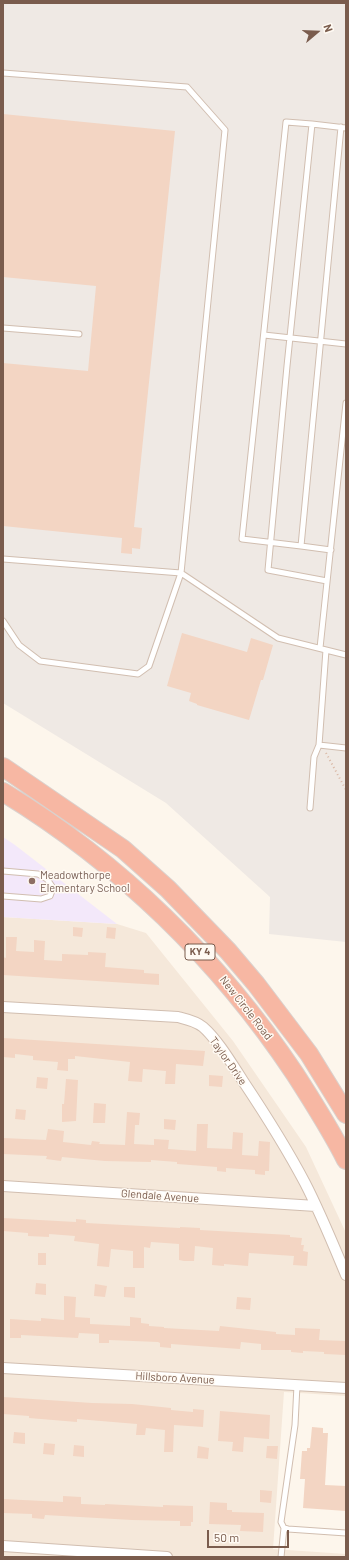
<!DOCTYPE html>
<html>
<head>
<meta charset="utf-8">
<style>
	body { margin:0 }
	#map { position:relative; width:349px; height:1560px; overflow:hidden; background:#fdf6ec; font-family:Barlow,sans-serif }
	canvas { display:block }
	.frame { position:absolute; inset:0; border:4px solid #7a5c4d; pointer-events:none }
	.north { position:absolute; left:297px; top:12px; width:40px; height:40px; -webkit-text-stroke:3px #fffaf3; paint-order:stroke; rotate:71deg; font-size:11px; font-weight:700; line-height:16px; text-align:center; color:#7a5c4d }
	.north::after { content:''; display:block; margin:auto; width:14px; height:18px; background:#7a5c4d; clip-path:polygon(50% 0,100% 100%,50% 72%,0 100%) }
	.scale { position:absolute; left:207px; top:1530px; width:82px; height:18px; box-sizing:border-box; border:2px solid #7a5c4d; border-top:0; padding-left:5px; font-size:12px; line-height:14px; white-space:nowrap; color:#7a5c4d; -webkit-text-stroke:3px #fffaf3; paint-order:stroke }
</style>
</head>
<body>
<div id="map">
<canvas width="349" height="1560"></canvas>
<div class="frame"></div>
<div class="north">N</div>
<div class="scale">50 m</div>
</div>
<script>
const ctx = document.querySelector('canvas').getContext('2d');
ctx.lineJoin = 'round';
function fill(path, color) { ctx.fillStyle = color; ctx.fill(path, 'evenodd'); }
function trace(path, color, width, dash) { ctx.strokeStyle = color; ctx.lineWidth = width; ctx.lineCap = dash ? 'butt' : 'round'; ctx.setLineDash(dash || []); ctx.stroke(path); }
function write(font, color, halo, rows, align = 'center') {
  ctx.font = font + ' Barlow,sans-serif'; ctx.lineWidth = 3; ctx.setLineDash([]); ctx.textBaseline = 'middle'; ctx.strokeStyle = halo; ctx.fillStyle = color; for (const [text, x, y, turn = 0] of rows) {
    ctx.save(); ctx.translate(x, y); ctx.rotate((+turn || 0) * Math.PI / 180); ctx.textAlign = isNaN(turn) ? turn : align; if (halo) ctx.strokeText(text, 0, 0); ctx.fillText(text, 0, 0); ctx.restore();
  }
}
fill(new Path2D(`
	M3 917 117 924 146 933 233 1041 306 1147 346 1233V1396L284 1392 273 1549 346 1554V1557H3Z`), '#f5e8da');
fill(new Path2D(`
	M3 3H346V942L269 934 270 897 166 803 3 703Z`), '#efe9e4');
fill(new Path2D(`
	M3 837 15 845 117 924 3 917Z`), '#f3e8fa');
fill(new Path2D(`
	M3 114 175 131 134 527 142 528 140 549 132 548V554L121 553 122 538 3 526V363L88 371 96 286 3 277Z
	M182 633 247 652 251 638 273 645 263 680H261L249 720 197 705V704L189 701 191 693 167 686Z
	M73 927 83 928 82 937 73 936Z
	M107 927 116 928 115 939 106 938Z
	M6 937H17L16 951 34 952V940L45 941 44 960 62 961V954L88 955V952L106 953 105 967 144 970V973L159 974V985L3 975V957L6 958Z
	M3 1038 205 1051 203 1066 176 1064 175 1084H165L166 1071 143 1069 142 1082 128 1081 130 1062 75 1056V1059H68V1071L57 1070 58 1062 33 1060V1056L15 1054V1058L3 1057Z
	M209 1075 223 1076 222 1087 209 1086Z
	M37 1077 48 1078 47 1089 36 1088Z
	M66 1079 78 1080 76 1121 62 1122V1104H64Z
	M94 1103 106 1104 105 1123H93Z
	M16 1109 26 1110 25 1120 15 1119Z
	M127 1112 140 1113 139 1125H135L134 1144 154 1145V1139L169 1140 168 1149 196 1151 197 1124H208L207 1148 232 1149 233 1132 243 1133 242 1155 258 1156 259 1141 270 1142 269 1171H265V1175L255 1174V1170L226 1168V1172L217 1171V1167L177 1164V1162L151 1160V1162L105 1161 62 1157 61 1161 46 1159 47 1156 3 1154V1138L46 1140 48 1129 64 1131 63 1142 91 1145 92 1141 100 1142 99 1144 125 1145Z
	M164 1119 176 1120 175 1130 164 1129Z
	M3 1218 76 1222V1219L86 1220V1223L180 1228V1227L200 1228V1230L290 1235V1237L302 1238 301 1245H304L303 1251 308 1252 307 1266 293 1265 294 1256 249 1253 248 1266 224 1264V1266L212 1265 213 1248 195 1246 194 1261H184L179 1260V1244L151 1242 150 1248 144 1247V1268H133V1251L111 1249 109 1267 97 1266 99 1244 74 1241 75 1236 49 1234V1237L28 1236V1233L3 1231Z
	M38 1253H46V1265H38Z
	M36 1283 46 1284V1295L35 1294Z
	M95 1284 107 1286 105 1297 94 1296Z
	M124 1287H135V1298L124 1297Z
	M64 1296 76 1297 75 1317 90 1318V1324L130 1326V1317L141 1318V1323L149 1324V1326L164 1327V1328L219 1331 220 1326 276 1332V1334L295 1335V1328L320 1329 319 1340 346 1341V1355L324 1354V1352L303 1351V1353L291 1352V1350H261V1344L241 1342 240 1349 171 1344V1348L160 1347V1343L158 1342 109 1340V1343H99V1334L79 1333 78 1338 21 1335V1338H10V1319L41 1321V1318L64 1320Z
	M237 1297 251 1298 250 1310 236 1309Z
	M3 1397 92 1403 132 1404 171 1408V1410L193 1412V1409L204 1410 203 1427 174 1425 173 1452H164L165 1430 146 1428 145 1435H136L137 1424 77 1419V1422L29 1418V1416L3 1414Z
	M220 1411 270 1415 269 1439 244 1437 243 1452 232 1451 233 1442 218 1441Z
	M312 1427 323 1428V1433H328L325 1485 346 1486V1511L303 1508 305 1479H300L302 1451H307V1448H310Z
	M14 1432 25 1433V1444L13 1443Z
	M44 1443 55 1444 54 1455 43 1454Z
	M74 1445 84 1446V1457L73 1456Z
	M198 1446 209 1448 208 1459 197 1458Z
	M267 1446H278L277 1459 266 1458Z
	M260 1490 272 1491 271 1503 260 1502Z
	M63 1496 81 1497V1504L105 1505V1504L163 1507V1505L193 1506V1522H191V1526H180V1521L132 1520 45 1515 44 1519 32 1518V1514L3 1513V1499L63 1502Z
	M210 1502 227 1503V1510H232V1512L264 1513 263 1532 240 1531 241 1525 209 1524Z`), '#f3d5c3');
const lane = new Path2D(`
	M3 73 187 87 225 130 181 573 3 559
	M3 328 79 334
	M264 335 346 344
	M301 546 242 539 286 122 312 124
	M331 550 301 546 341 127
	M327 581 268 570 287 366 312 124 346 128
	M3 621 19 645 40 661 138 674 149 666 181 573 278 638 346 655
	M320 648 346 403
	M319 745 346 748
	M310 808 314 757 319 745 326 650
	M3 871 38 874 47 879 53 888 50 896 41 899 3 896
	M297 1385 295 1425 281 1522 284 1528 288 1529 346 1533
	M281 1557 284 1528`);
const street = new Path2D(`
	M3 1007 178 1017C186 1019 196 1021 203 1027 218 1040 232 1064 243 1081 265 1114 286 1147 305 1183 320 1212 333 1244 346 1275
	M3 1186 316 1206
	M3 1368 346 1388
	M3 1546 167 1557`);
const highway = new Path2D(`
	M3 767 123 849 168 889 228 951 256 984 309 1054 346 1114
	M3 792C120 863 219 960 295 1074 313 1102 331 1130 346 1160`);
trace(lane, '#d1beb0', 7);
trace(street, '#d1beb0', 12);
trace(highway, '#dad1cd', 20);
trace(new Path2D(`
	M326 753 346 790`), '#d9b8a5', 2, [1, 3]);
trace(lane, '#fff', 5);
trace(street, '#fff', 10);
trace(highway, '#f7b7a3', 18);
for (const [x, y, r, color] of [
	[32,881,4,"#8d6e63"]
]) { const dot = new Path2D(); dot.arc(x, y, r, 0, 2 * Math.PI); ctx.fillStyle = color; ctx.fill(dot); trace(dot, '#fffaf3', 1.5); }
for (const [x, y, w] of [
	[200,952,30]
]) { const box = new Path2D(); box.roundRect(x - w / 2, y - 8, w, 16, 3); ctx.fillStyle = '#fffaf3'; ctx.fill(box); trace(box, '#7a5c4d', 1); }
write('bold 10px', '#7a5c4d', null, [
	["KY 4",200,952]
]);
write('11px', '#785e54', '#fffaf3', [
	["Meadowthorpe",40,875],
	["Elementary School",40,888]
], 'left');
write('11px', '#7a5c4d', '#fffaf3', [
	["New Circle Road",246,1008,52],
	["Taylor Drive",228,1061,55],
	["Glendale Avenue",160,1196,4],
	["Hillsboro Avenue",175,1378,3]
]);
</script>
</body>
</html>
